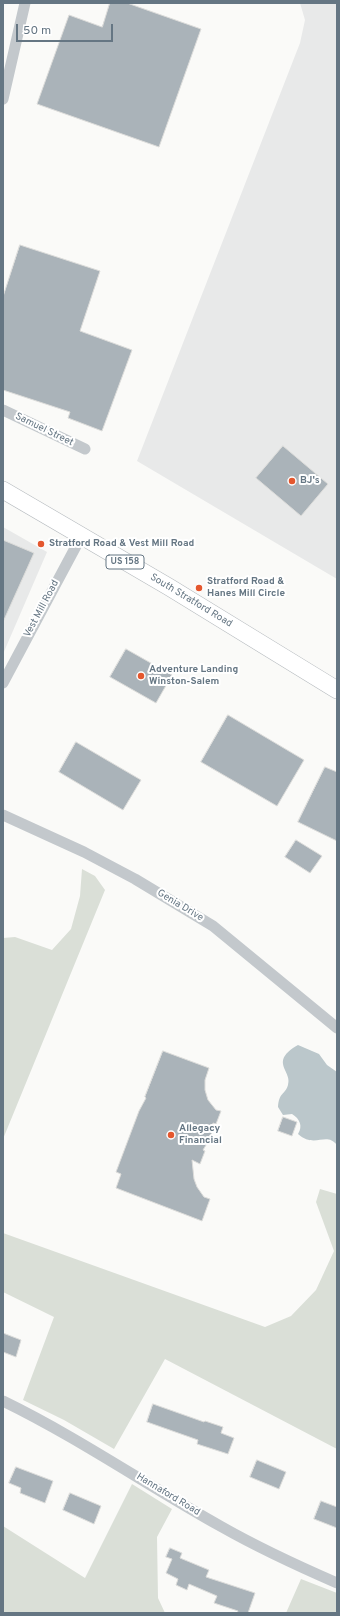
<!DOCTYPE html>
<html>
<head>
<meta charset="utf-8">
<style>
	body { margin:0 }
	#map { position:relative; width:340px; height:1616px; overflow:hidden; background:#fafaf8; font-family:Overpass,sans-serif }
	canvas { display:block }
	.frame { position:absolute; inset:0; border:4px solid #657683; pointer-events:none }
	.scale { position:absolute; left:16px; top:24px; width:97px; height:18px; box-sizing:border-box; border:2px solid #657683; border-top:0; padding-left:5px; font-size:12px; line-height:14px; white-space:nowrap; color:#657683; -webkit-text-stroke:3px #fff; paint-order:stroke }
</style>
</head>
<body>
<div id="map">
<canvas width="340" height="1616"></canvas>
<div class="frame"></div>
<div class="scale">50 m</div>
</div>
<script>
const ctx = document.querySelector('canvas').getContext('2d');
ctx.lineJoin = 'round';
function fill(path, color) { ctx.fillStyle = color; ctx.fill(path, 'evenodd'); }
function trace(path, color, width, dash) { ctx.strokeStyle = color; ctx.lineWidth = width; ctx.lineCap = dash ? 'butt' : 'round'; ctx.setLineDash(dash || []); ctx.stroke(path); }
function write(font, color, halo, rows, align = 'center') {
  ctx.font = font + ' Overpass,sans-serif'; ctx.lineWidth = 4; ctx.setLineDash([]); ctx.textBaseline = 'middle'; ctx.strokeStyle = halo; ctx.fillStyle = color; for (const [text, x, y, turn = 0] of rows) {
    ctx.save(); ctx.translate(x, y); ctx.rotate((+turn || 0) * Math.PI / 180); ctx.textAlign = isNaN(turn) ? turn : align; if (halo) ctx.strokeText(text, 0, 0); ctx.fillText(text, 0, 0); ctx.restore();
  }
}
fill(new Path2D(`
	M300 3H337V579L137 461 300 43 305 20Z
	M3 527 47 552 3 654Z`), '#e8e9e9');
fill(new Path2D(`
	M82 869 95 876 105 890 3 1139V938L15 937 52 950 71 929 80 896Z
	M320 1189 337 1194V1449L165 1359 114 1449 64 1420 23 1400 54 1317 3 1292V1233L265 1327 291 1316 316 1290 334 1251 316 1202Z
	M132 1484 172 1509 157 1537 158 1598 165 1613H3V1526L85 1578Z
	M301 1579 337 1593V1613H286Z`), '#dadfd7');
fill(new Path2D(`
	M298 1045 319 1054 327 1065 337 1072V1145C326 1131 315 1149 298 1134 303 1126 300 1119 292 1114L283 1115 278 1107C279 1092 285 1095 288 1085 293 1071 268 1062 298 1045Z`), '#bbc7cb');
const building = new Path2D(`
	M110 3H127L201 29 159 147 37 104 69 15 102 27Z
	M20 245 100 271 80 331 132 350 102 431 68 418 70 412 3 390V297Z
	M283 446 328 484 301 516 256 478Z
	M3 540 34 553 3 622Z
	M126 649 172 675 156 703 110 677Z
	M228 715 304 760 277 806 201 762Z
	M76 742 141 780 123 810 59 772Z
	M325 767 337 772V841L298 822Z
	M296 840 322 856 310 873 285 857Z
	M163 1051 209 1068 205 1080V1090L208 1100 216 1110 221 1111 216 1124 213 1123 211 1137 203 1150 205 1151 200 1164 192 1160 194 1179 197 1187 204 1197 210 1199 202 1221 116 1188 121 1174 116 1172 139 1111 146 1098 145 1097Z
	M283 1117 297 1122 292 1136 278 1131Z
	M3 1333 21 1340 16 1357 3 1352Z
	M153 1404 204 1422 205 1421 223 1427 221 1433 234 1438 228 1454 197 1444 198 1440 147 1422Z
	M257 1460 286 1472 279 1489 250 1477Z
	M16 1467 53 1481 45 1503 20 1493 21 1488 9 1483Z
	M70 1493 101 1506 94 1524 63 1510Z
	M321 1501 337 1507V1528L314 1519Z
	M170 1548 182 1553 180 1558 209 1570 206 1577 255 1593 248 1613H237L238 1611 214 1603 217 1596 189 1584 187 1590 176 1585 178 1579 166 1573 172 1559 166 1557Z`);
fill(building, '#aab3b9');
trace(building, '#dcdcda', 1);
const primary = new Path2D(`
	M3 490 169 587 337 690`);
trace(primary, '#b5babe', 18);
trace(new Path2D(`
	M3 99 25 3
	M3 410 85 449
	M3 683 82 535
	M3 815 84 852 135 879 213 926 337 1028
	M3 1401C79 1438 148 1486 222 1527 259 1548 298 1566 337 1583`), '#c3c8cc', 11);
trace(primary, '#fff', 17);
for (const [x, y, r, color] of [
	[292,481,4,"#e4572e"],
	[41,544,4,"#e4572e"],
	[199,588,4,"#e4572e"],
	[141,676,4,"#e4572e"],
	[171,1135,4,"#e4572e"]
]) { const dot = new Path2D(); dot.arc(x, y, r, 0, 2 * Math.PI); ctx.fillStyle = color; ctx.fill(dot); trace(dot, '#fff', 1.5); }
for (const [x, y, w] of [
	[125,562,38]
]) { const box = new Path2D(); box.roundRect(x - w / 2, y - 7, w, 14, 3); ctx.fillStyle = '#fff'; ctx.fill(box); trace(box, '#657683', 1); }
write('bold 9px', '#657683', null, [
	["US 158",125,562]
]);
write('10px', '#657683', '#fff', [
	["Samuel Street",44,430,26],
	["South Stratford Road",191,601,31],
	["Vest Mill Road",42,609,-62],
	["Genia Drive",180,906,31],
	["Hannaford Road",168,1495,31]
]);
write('bold 10px', '#657683', '#fff', [
	["BJ's",300,481],
	["Stratford Road & Vest Mill Road",49,544],
	["Stratford Road &",207,582],
	["Hanes Mill Circle",207,594],
	["Adventure Landing",149,670],
	["Winston-Salem",149,682],
	["Allegacy",179,1129],
	["Financial",179,1141]
], 'left');
</script>
</body>
</html>
